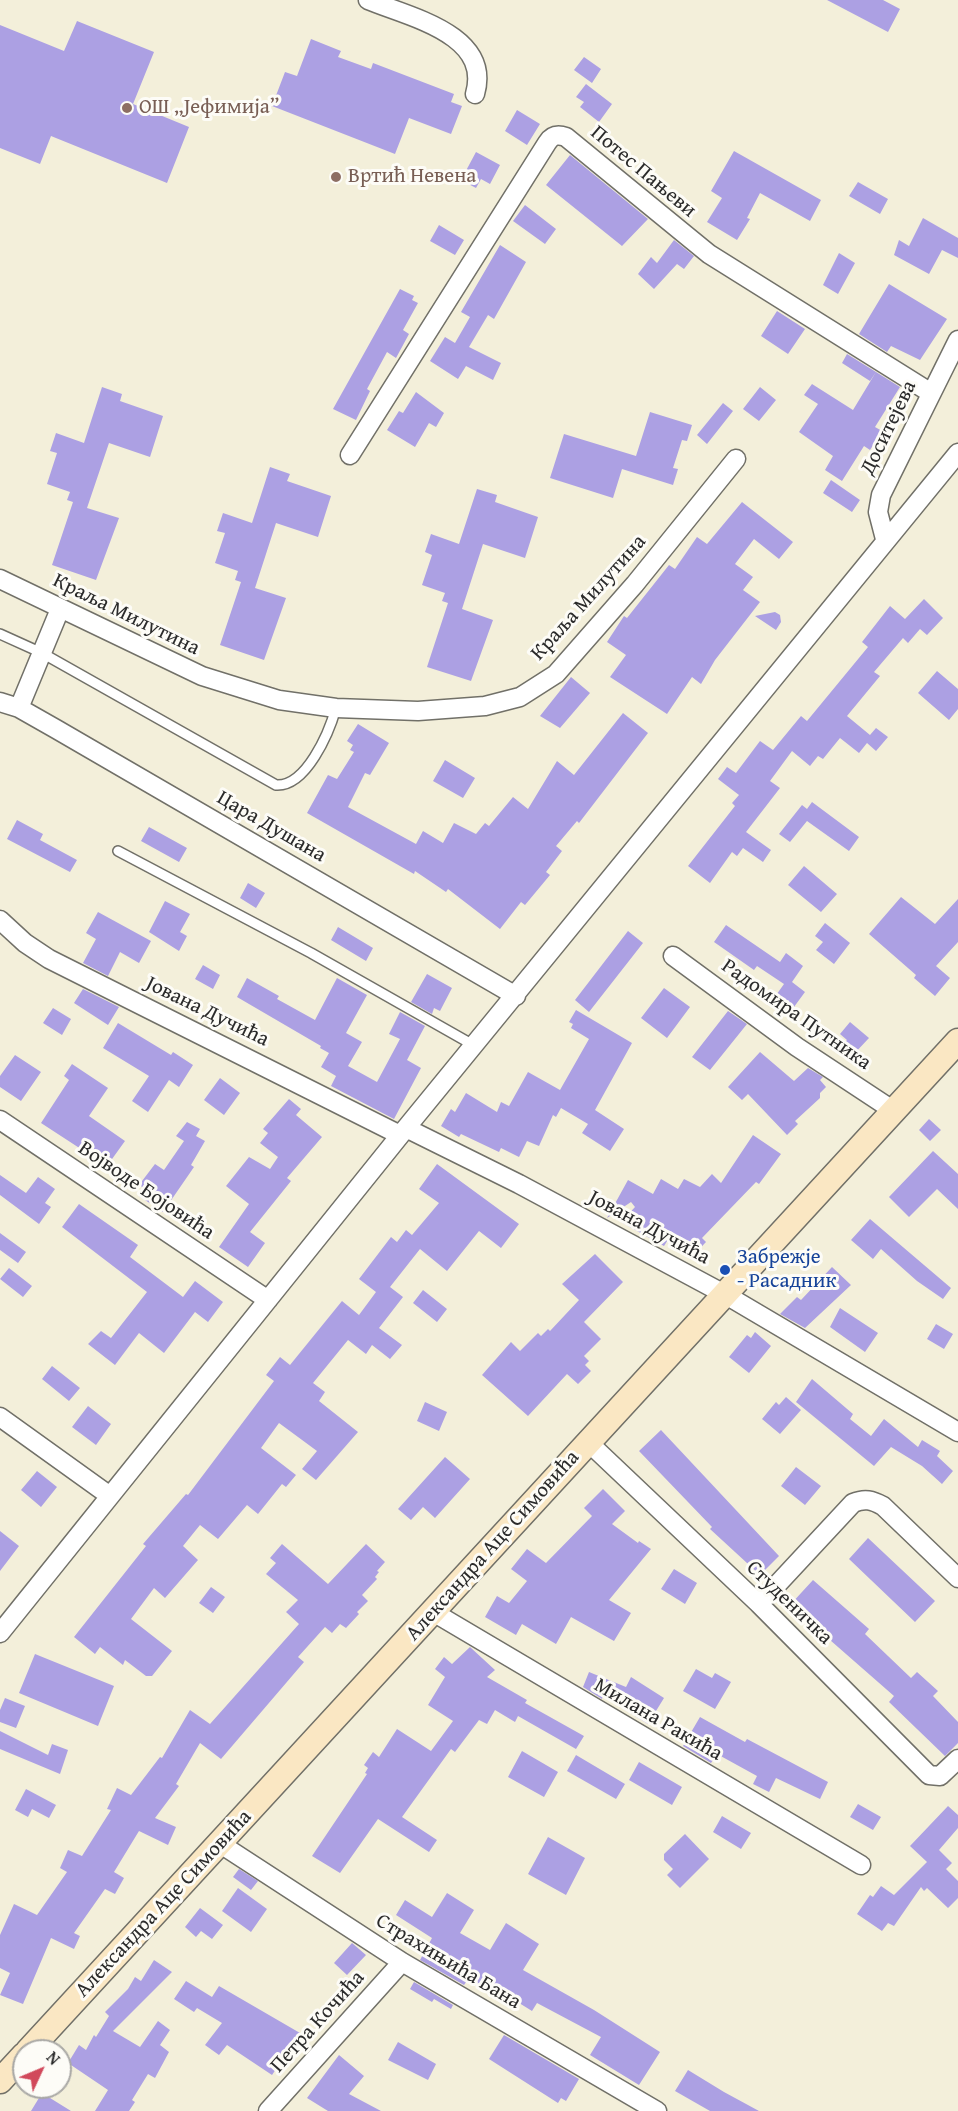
<!DOCTYPE html>
<html>
<head>
<meta charset="utf-8">
<style>
	body { margin:0 }
	#map { position:relative; width:958px; height:2111px; overflow:hidden; background:#f3efda; font-family:"Gentium Book Plus",serif }
	canvas { display:block }
	.north { position:absolute; left:12px; top:2039px; width:60px; height:60px; box-sizing:border-box; background:#fdfcf7; border:2px solid #a9a8a5; border-radius:50%; rotate:46deg; font-size:16px; font-weight:700; line-height:24px; text-align:center; color:#2b2b2b }
	.north::after { content:''; display:block; margin:auto; width:21px; height:27px; background:#d1495b; clip-path:polygon(50% 0,100% 100%,50% 72%,0 100%) }
</style>
</head>
<body>
<div id="map">
<canvas width="958" height="2111"></canvas>
<div class="north">N</div>
</div>
<script>
const ctx = document.querySelector('canvas').getContext('2d');
ctx.lineJoin = 'round';
function fill(path, color) { ctx.fillStyle = color; ctx.fill(path, 'evenodd'); }
function trace(path, color, width, dash) { ctx.strokeStyle = color; ctx.lineWidth = width; ctx.lineCap = dash ? 'butt' : 'round'; ctx.setLineDash(dash || []); ctx.stroke(path); }
function write(font, color, halo, rows, align = 'center') {
  ctx.font = font + ' "Gentium Book Plus",serif'; ctx.lineWidth = 6; ctx.setLineDash([]); ctx.textBaseline = 'middle'; ctx.strokeStyle = halo; ctx.fillStyle = color; for (const [text, x, y, turn = 0] of rows) {
    ctx.save(); ctx.translate(x, y); ctx.rotate((+turn || 0) * Math.PI / 180); ctx.textAlign = isNaN(turn) ? turn : align; if (halo) ctx.strokeText(text, 0, 0); ctx.fillText(text, 0, 0); ctx.restore();
  }
}
fill(new Path2D(`
	M827 0H883L900 9 888 32Z
	M77 21 154 52 133 104 189 127 167 183 51 136 40 164 0 148V25L64 51Z
	M311 39 341 51 338 57 371 69 373 63 454 94 451 102 462 106 451 134 409 118 395 154 272 106 285 72 297 76Z
	M584 57 601 69 592 83 574 70Z
	M586 84 612 104 599 122 580 107 584 102 576 97Z
	M517 110 540 124 527 145 505 131Z
	M734 151 821 200 810 221 760 193 747 218 750 219 737 240 707 222 722 198 711 191Z
	M476 152 500 165 490 184 481 179 476 188 461 180Z
	M570 155 648 219 622 246 546 185Z
	M858 182 888 199 880 214 849 196Z
	M525 205 556 229 545 244 513 221Z
	M923 218 958 238V258L942 250 929 274 894 255 899 240 909 246Z
	M439 225 464 240 455 255 430 241Z
	M674 240 694 256 684 269 677 264 654 289 638 274 651 257 657 263Z
	M500 245 526 262 494 319 488 315 469 347 501 363 493 380 466 366 458 379 430 361 445 337 455 343 470 317 461 312Z
	M839 253 855 263 838 294 823 285Z
	M889 284 947 319 920 360 891 346 887 352 859 334Z
	M400 289 414 296 412 300 418 303 403 330 409 334 396 358 387 352 367 389 370 391 356 420 333 409Z
	M777 311 805 329 788 354 761 336Z
	M847 354 876 372 870 381 842 363Z
	M876 372 900 387 875 427 882 431 870 450 864 446 842 481 825 470 833 456 799 432 818 404 804 395 812 384 853 410Z
	M102 387 122 394 120 401 163 416 150 457 109 443 87 508 119 518 96 580 52 565 73 502 67 500 70 492 47 484 57 453 50 451 56 433 84 443Z
	M760 387 776 400 759 421 743 409Z
	M416 392 444 413 436 427 429 423 415 447 387 430 399 411 403 413Z
	M723 403 733 411 707 444 697 435Z
	M650 412 692 425 687 441 682 440 673 468 678 469 673 485 622 469 613 498 550 478 564 434 636 456Z
	M270 467 290 474 287 481 331 496 318 537 276 523 255 588 286 598 264 660 220 645 241 582 235 580 238 571 215 563 225 533 217 531 223 513 252 523Z
	M831 480 860 500 852 512 823 493Z
	M477 489 497 495 495 502 538 517 525 558 483 544 462 609 493 620 471 681 427 667 448 603 442 601 445 593 422 585 432 555 425 552 431 534 459 544Z
	M742 502 793 542 779 559 754 539 735 564 753 577 743 590 760 602 715 660 701 684 692 677 667 714 610 677 626 655 607 642 624 616 627 618 669 565 675 569 697 537 707 544Z
	M924 599 943 618 927 635 920 629 908 643 903 638 874 672 880 676 847 716 870 735 876 728 888 737 876 751 867 743 859 753 840 738 823 759 818 756 810 766 792 751 770 781 780 788 746 832 771 850 763 862 743 848 737 856 732 852 710 883 688 866 735 806 732 803 739 795 718 779 727 767 736 773 760 741 773 750 801 716 807 721 868 647 862 642 890 606 905 619Z
	M775 612 780 615 781 622 776 630 755 616Z
	M937 671 958 689V709L949 720 918 693Z
	M571 677 590 693 560 728 540 716Z
	M623 713 648 733 579 823 577 821 556 846 562 851 546 872 550 875 525 905 521 902 500 929 448 889 446 892 415 871 414 874 307 813 328 775 337 779 354 752 350 750 353 745 347 741 358 724 389 743 370 775 365 773 348 807 416 844 423 831 443 843 454 823 476 834 485 823 489 826 513 797 528 809 557 761 574 775Z
	M445 760 475 778 463 798 433 781Z
	M812 802 859 837 849 851 807 821 790 842 779 834 802 805 807 809Z
	M17 820 43 834 40 840 77 860 70 872 7 839Z
	M149 827 187 848 179 862 141 841Z
	M804 866 837 894 821 912 788 885Z
	M248 883 265 893 256 908 240 898Z
	M901 897 935 924 958 899V942L936 966 950 978 935 996 914 978 916 975 869 934Z
	M165 901 190 914 180 932 187 936 179 951 149 932Z
	M98 912 151 941 139 963 120 952 108 976 83 963 96 939 86 933Z
	M825 923 850 943 834 964 816 950 823 942 815 936Z
	M726 925 780 962 786 953 803 966 792 982 805 992 791 1011 774 998 784 984 757 966 754 970 714 942Z
	M338 927 373 948 366 961 331 940Z
	M628 931 643 943 589 1012 575 1000Z
	M203 965 220 975 213 989 195 979Z
	M427 974 452 988 440 1011 434 1008 432 1014 411 1002Z
	M247 978 279 996 277 999 315 1020 337 978 367 995 346 1033 362 1042 348 1066 377 1082 400 1039 389 1034 400 1012 425 1026 407 1060 421 1068 394 1119 331 1086 336 1076 321 1067 329 1053 320 1048 321 1046 237 997Z
	M664 988 690 1007 667 1038 641 1018Z
	M83 989 119 1007 108 1025 74 1003Z
	M53 1008 71 1019 62 1035 43 1023Z
	M576 1010 632 1043 595 1110 624 1129 610 1151 582 1133 588 1124 561 1108 556 1117 553 1115 539 1146 527 1141 519 1157 501 1148 499 1152 461 1134 459 1137 441 1126 451 1109 455 1112 466 1093 497 1112 501 1102 509 1106 528 1072 560 1090 589 1039 571 1028 573 1024 569 1022Z
	M728 1011 747 1024 710 1070 692 1057Z
	M850 1022 869 1038 853 1055 842 1046 847 1040 840 1034Z
	M118 1023 171 1055 173 1052 193 1065 179 1087 169 1080 148 1112 132 1101 149 1076 103 1048Z
	M760 1052 794 1081 808 1068 823 1077 820 1080 826 1087 820 1093V1098L795 1121 798 1124 787 1135 748 1094 742 1100 728 1087Z
	M15 1055 41 1072 21 1101 0 1087V1076Z
	M72 1064 108 1088 89 1116 125 1141 107 1166 41 1123 69 1080 64 1076Z
	M220 1078 240 1093 224 1115 204 1100Z
	M289 1099 301 1109 296 1115 322 1137 287 1178 291 1181 250 1232 265 1243 248 1267 219 1247 249 1204 226 1186 249 1157 270 1169 278 1157 260 1143 268 1133 263 1129Z
	M929 1119 941 1130 930 1141 919 1130Z
	M187 1122 200 1129 196 1136 205 1141 191 1165 194 1167 163 1212 139 1196 144 1188 139 1185 155 1164 164 1170 184 1141 176 1136Z
	M753 1135 781 1154 759 1184 756 1182 702 1238 706 1242 691 1258 669 1238 664 1246 621 1222 635 1207 631 1202 607 1218 628 1180 653 1194 661 1179 678 1189 684 1179 700 1187 712 1174 721 1183Z
	M933 1151 958 1174V1209L937 1189 909 1217 889 1197Z
	M437 1164 519 1224 501 1248 479 1231 447 1271 420 1249 390 1287 403 1297 379 1328 402 1345 390 1359 372 1345 366 1354 348 1340 313 1383 325 1392 319 1401 358 1432 316 1480 302 1469 317 1451 279 1423 261 1448 296 1475 286 1487 282 1484 258 1514 247 1505 218 1539 200 1525 183 1546 198 1560 165 1598 154 1588 131 1619 172 1651 152 1676H146L125 1660 123 1665 100 1647 95 1654 74 1637 146 1546 143 1544 186 1494 188 1495 274 1381 266 1375 280 1357 290 1365 342 1301 359 1315 376 1292 359 1279 391 1237 397 1242 406 1230 412 1235 439 1203 419 1189Z
	M0 1175 26 1193 38 1177 55 1189 45 1203 51 1207 39 1224 0 1195Z
	M79 1204 138 1245 130 1257 183 1297 195 1281 223 1302 208 1322 195 1312 164 1353 139 1333 115 1365 88 1344 101 1331 111 1338 147 1292 62 1227Z
	M870 1219 951 1288 943 1299 917 1281 881 1249 873 1259 851 1240Z
	M0 1233 26 1252 18 1263 0 1250Z
	M595 1254 623 1282 584 1322 601 1339 584 1356 589 1361 585 1365 591 1371 578 1384 567 1374 528 1416 482 1375 511 1342 520 1351 538 1333 541 1336 548 1329 550 1331 579 1300 562 1284Z
	M832 1267 851 1285 805 1328 780 1314 797 1297 801 1300Z
	M9 1268 32 1286 23 1297 0 1279Z
	M423 1290 447 1309 437 1322 413 1303Z
	M840 1308 878 1333 865 1352 830 1327Z
	M936 1324 953 1334 944 1349 927 1339Z
	M755 1332 771 1346 749 1373 729 1357 747 1335 751 1338Z
	M52 1366 80 1388 69 1401 42 1379Z
	M812 1379 853 1414 850 1419 871 1436 884 1419 918 1447 922 1440 940 1451 937 1456 953 1471 942 1484 922 1466 891 1447 874 1466 796 1402Z
	M786 1397 801 1410 780 1434 762 1419 776 1402 779 1405Z
	M425 1402 447 1412 439 1431 417 1421Z
	M88 1406 111 1424 96 1445 72 1427Z
	M661 1430 779 1556 760 1575 710 1529 712 1527 639 1451Z
	M445 1457 470 1479 435 1518 423 1507 411 1520 398 1509Z
	M796 1467 821 1486 805 1505 781 1486Z
	M37 1471 57 1487 41 1507 21 1490Z
	M603 1489 625 1511 612 1524 638 1543 639 1541 651 1549 609 1600 631 1613 614 1641 571 1617 556 1644 522 1624 516 1635 485 1617 497 1596 509 1603 527 1581 511 1569 527 1549 546 1563 592 1516 584 1508Z
	M0 1531 19 1546 0 1571Z
	M868 1538 935 1601 915 1622 849 1559Z
	M282 1544 328 1584 366 1544 385 1562 377 1571 379 1572 375 1577 377 1579 362 1595 368 1601 357 1612 359 1614 346 1628 340 1624 332 1633 325 1627 298 1657 304 1662 221 1759 200 1743 176 1784 179 1786 155 1818 176 1827 168 1845 139 1831 114 1872 124 1878 115 1894 105 1889 74 1933 80 1936 74 1949 51 1938 23 2004 0 1995 10 1973 0 1968V1935L14 1904 37 1915 67 1872 60 1868 68 1850 82 1856 111 1810 107 1809 117 1788 131 1795 160 1757 162 1758 190 1710 210 1724 299 1624 286 1612 298 1600 266 1574 276 1563 270 1558Z
	M674 1569 697 1583 685 1604 661 1589Z
	M813 1580 869 1629 865 1634 911 1678 917 1672 938 1691 933 1696 958 1722V1743L945 1756 889 1702 894 1696 790 1605Z
	M211 1587 225 1597 213 1613 199 1603Z
	M470 1647 495 1670 487 1677 527 1700 525 1703 584 1736 576 1749 518 1716 515 1722 495 1710 487 1724 479 1720 455 1752 451 1749 402 1817 437 1840 429 1852 378 1819 340 1873 312 1856 367 1774 365 1773 368 1768 364 1765 373 1752 379 1757 397 1729 431 1751 453 1721 428 1705 445 1677 435 1669 444 1657 452 1664Z
	M35 1654 114 1686 98 1726 19 1693Z
	M696 1669 712 1678 715 1673 731 1682 715 1709 683 1691Z
	M589 1672 626 1687 631 1677 664 1698 648 1724 603 1696 602 1699 583 1687Z
	M5 1698 25 1706 16 1728 0 1722V1710Z
	M700 1717 745 1742 747 1739 828 1782 820 1799 776 1778 769 1792 753 1784 757 1776 717 1754 711 1763 683 1746Z
	M0 1731 48 1755 52 1744 68 1750 60 1774 0 1749Z
	M522 1751 558 1772 544 1797 508 1777Z
	M576 1755 625 1784 616 1799 567 1771Z
	M639 1762 682 1787 672 1805 629 1780Z
	M26 1789 56 1805 49 1818 32 1809 28 1817 15 1810Z
	M858 1804 881 1817 873 1830 850 1817Z
	M948 1806 958 1815V1828L939 1850 952 1863 946 1869 958 1881V1898L948 1908 927 1888 924 1891 921 1887 894 1926 888 1923 882 1931 857 1914 870 1895 873 1897 881 1886 894 1895 927 1862 910 1846Z
	M722 1816 751 1833 741 1849 713 1832Z
	M685 1834 709 1859 680 1888 667 1875 673 1869 664 1860V1854Z
	M548 1837 585 1858 566 1895 528 1874Z
	M239 1869 258 1881 251 1890 233 1877Z
	M238 1888 267 1909 251 1932 222 1911Z
	M447 1893 474 1910 460 1933 490 1950 506 1923 539 1944 523 1970 594 2010 660 2052 639 2085 590 2055 601 2037 537 2003 532 2011 495 1988 492 1994 467 1981 464 1985 420 1960 432 1938 396 1915 405 1900 432 1917Z
	M200 1908 223 1925 212 1939 201 1931 196 1937 185 1927Z
	M352 1943 366 1955 347 1975 334 1963Z
	M154 1960 172 1972 113 2031 140 2047 158 2021 170 2030 160 2045 169 2052 155 2078 148 2074 132 2100 135 2102 129 2111H95L108 2090 68 2063 79 2045 86 2050 94 2035 96 2037 109 2016 105 2012 128 1989 135 1977 141 1981Z
	M186 1981 212 1997 219 1986 300 2033 272 2075 227 2045 219 2055 205 2045 222 2023 197 2008 194 2012 174 1999Z
	M414 1982 453 2005 451 2009 434 1999 432 2002 410 1989Z
	M504 2035 579 2079 566 2101 561 2098 558 2103 489 2059Z
	M398 2042 436 2064 428 2080 388 2060Z
	M339 2055 364 2076 349 2094 381 2111H328L307 2098Z
	M688 2070 724 2092 759 2111H710L675 2091Z
	M42 2093 71 2111H31Z`), '#aca0e3');
const lane = new Path2D(`
	M0 634 42 653 276 785C306 787 329 733 336 708
	M118 851 311 953 475 1046`);
const street = new Path2D(`
	M368 0C409 17 492 34 475 94
	M350 455 547 143C552 135 557 134 566 137L709 254 931 393
	M885 539 878 512 881 495 958 340
	M0 579 202 676 279 700 336 708 418 711 485 706 520 697 556 674 635 584 736 459
	M0 702 19 708 56 729 516 996
	M19 708 60 609
	M0 920 25 943 49 959 400 1135
	M673 956 797 1047 894 1111
	M0 1120 268 1300
	M406 1128 519 1184 726 1295 958 1432
	M0 1417 110 1496
	M587 1441 759 1604 929 1775 940 1776 958 1759
	M759 1604 853 1503C865 1498 872 1500 883 1506L958 1578
	M433 1612 861 1865
	M0 1633 406 1128 958 453
	M219 1843 402 1962 657 2111
	M268 2111 402 1962`);
const secondary = new Path2D(`
	M28 2051 958 1041
	M0 2081 24 2055`);
trace(lane, '#717068', 12);
trace(street, '#717068', 21);
trace(secondary, '#717068', 27);
trace(lane, '#fff', 9);
trace(street, '#fff', 18);
trace(secondary, '#fae7c3', 24);
for (const [x, y, r, color] of [
	[127,108,6,"#8d6e63"],
	[336,177,6,"#8d6e63"],
	[725,1270,6,"#1a4fb4"]
]) { const dot = new Path2D(); dot.arc(x, y, r, 0, 2 * Math.PI); ctx.fillStyle = color; ctx.fill(dot); trace(dot, '#fdfcf7', 2); }
write('21px', '#785e54', '#fdfcf7', [
	["ОШ „Јефимија”",139,108],
	["Вртић Невена",348,177]
], 'left');
write('21px', '#2b2b2b', '#fdfcf7', [
	["Потес Пањеви",643,172,40],
	["Доситејева",889,428,-64],
	["Краља Милутина",589,598,-48],
	["Краља Милутина",126,615,26],
	["Цара Душана",271,827,30],
	["Јована Дучића",207,1012,26],
	["Радомира Путника",796,1015,35],
	["Војводе Бојовића",146,1191,34],
	["Јована Дучића",649,1228,28],
	["Александра Аце Симовића",493,1546,-48],
	["Студеничка",789,1603,44],
	["Милана Ракића",658,1720,30],
	["Александра Аце Симовића",164,1904,-47],
	["Страхињића Бана",448,1962,31],
	["Петра Кочића",318,2022,-48]
]);
write('21px', '#164399', '#fdfcf7', [
	["Забрежје",737,1258],
	["- Расадник",737,1282]
], 'left');
</script>
</body>
</html>
